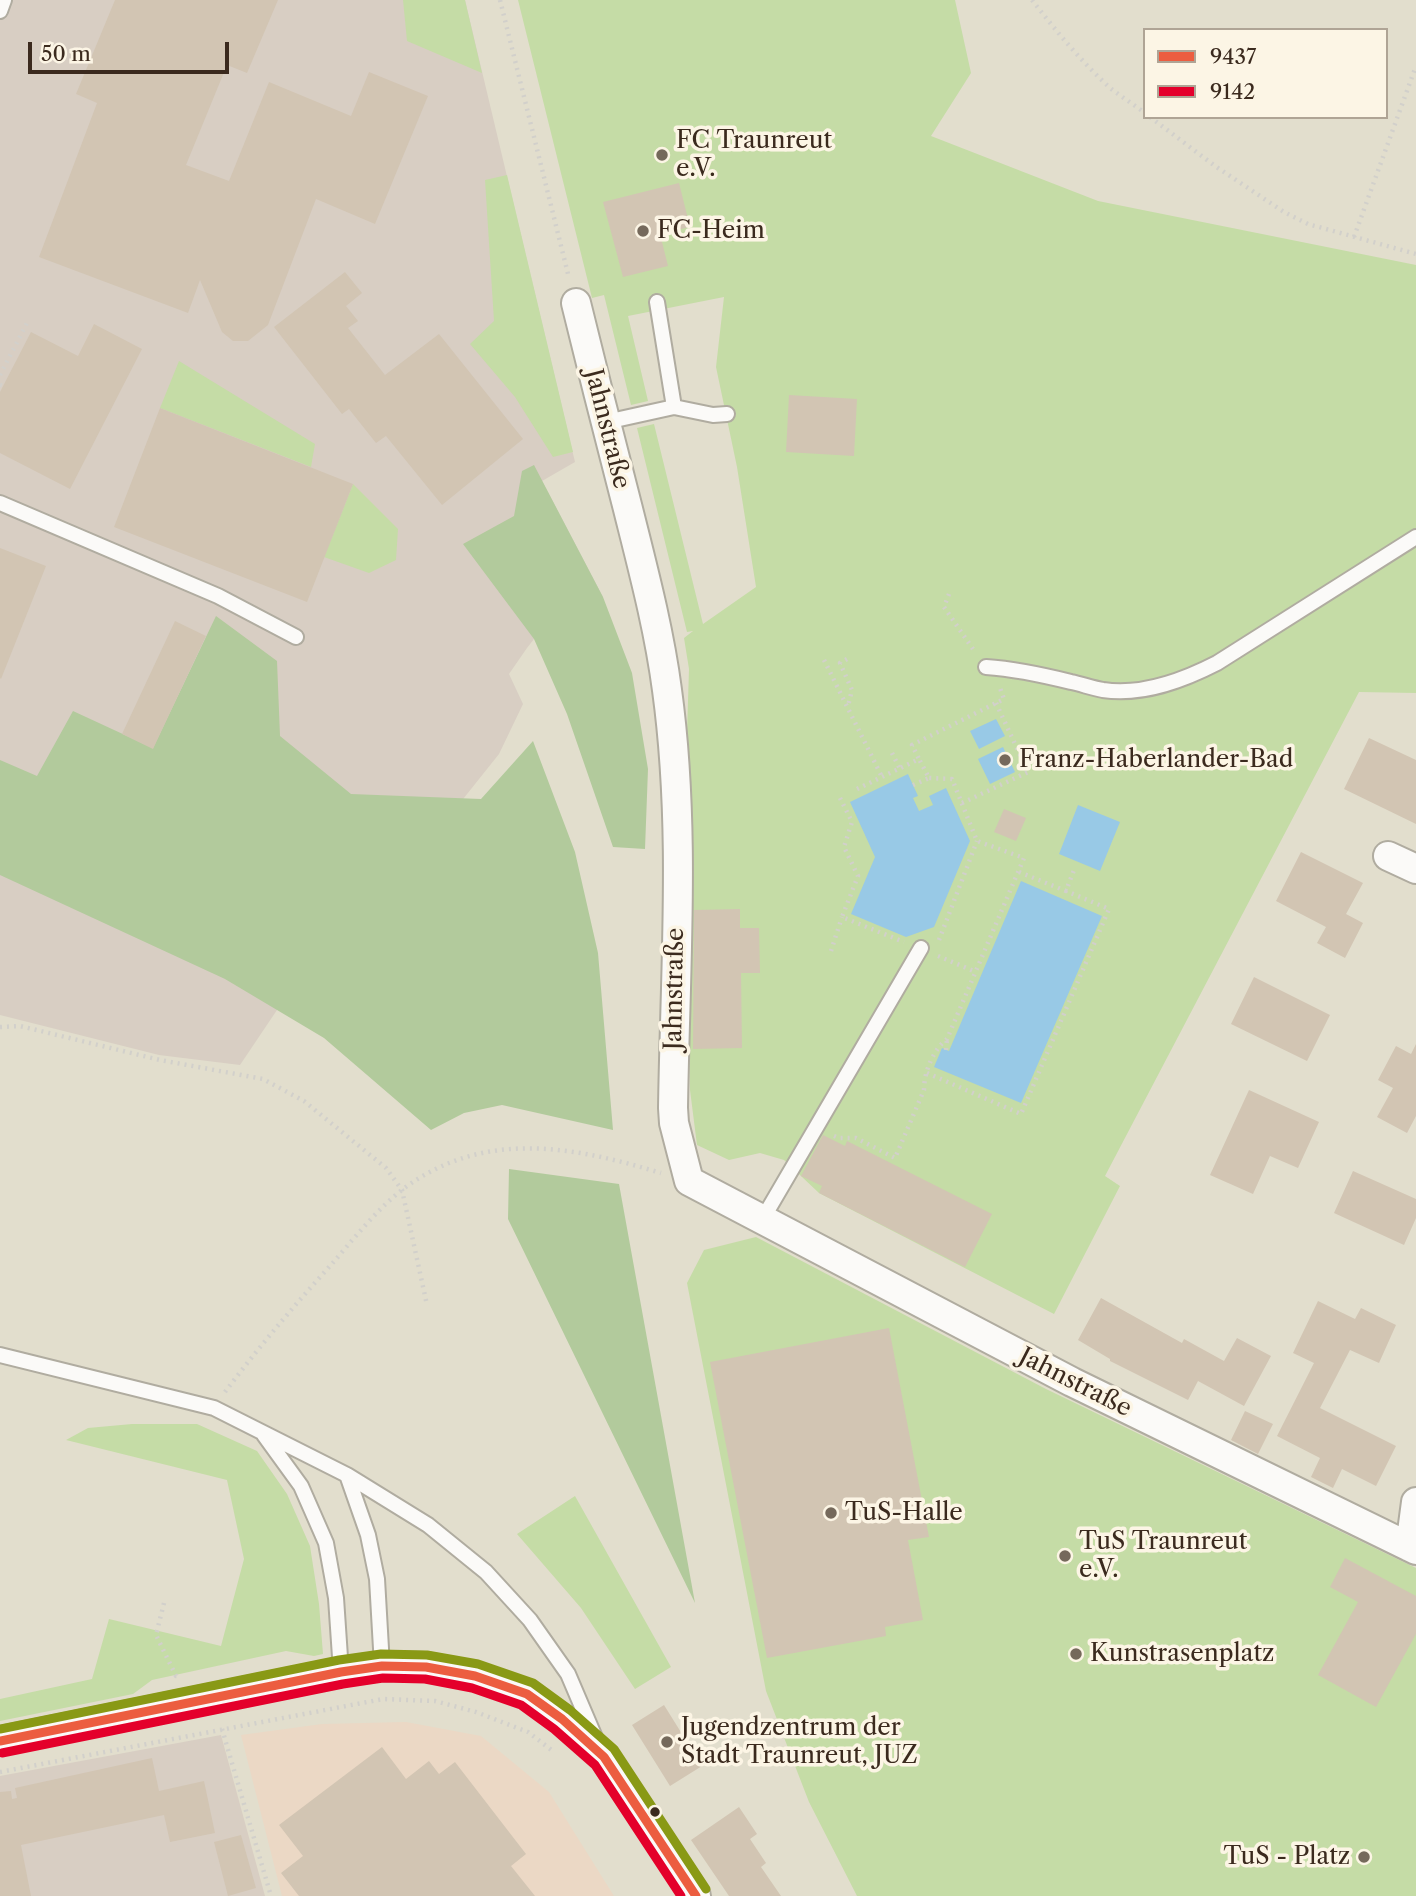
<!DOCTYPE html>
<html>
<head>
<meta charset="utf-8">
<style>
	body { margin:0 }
	#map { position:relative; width:1416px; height:1896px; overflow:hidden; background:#e2decd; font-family:"Libre Caslon Text",serif }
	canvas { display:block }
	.legend { position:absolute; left:1143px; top:28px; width:245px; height:91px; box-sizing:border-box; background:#fcf5e5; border:2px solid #afa495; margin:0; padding:9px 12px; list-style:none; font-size:21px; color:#3b2a1e }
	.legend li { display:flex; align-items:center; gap:14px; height:35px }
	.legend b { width:35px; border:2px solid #afa495 }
	.scale { position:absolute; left:28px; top:42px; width:201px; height:32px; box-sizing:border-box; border:4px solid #3b2a1e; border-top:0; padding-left:9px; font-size:21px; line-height:24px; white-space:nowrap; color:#3b2a1e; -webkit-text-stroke:5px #fcf5e5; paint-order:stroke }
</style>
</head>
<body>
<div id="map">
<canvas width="1416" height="1896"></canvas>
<ul class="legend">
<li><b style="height:9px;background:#ec5d40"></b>9437</li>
<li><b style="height:9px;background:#e4002b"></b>9142</li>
</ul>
<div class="scale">50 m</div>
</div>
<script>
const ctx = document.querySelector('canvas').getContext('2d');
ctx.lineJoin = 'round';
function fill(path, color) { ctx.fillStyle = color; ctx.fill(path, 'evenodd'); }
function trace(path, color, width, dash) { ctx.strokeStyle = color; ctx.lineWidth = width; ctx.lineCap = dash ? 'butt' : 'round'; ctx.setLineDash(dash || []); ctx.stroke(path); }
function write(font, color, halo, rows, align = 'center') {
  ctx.font = font + ' "Libre Caslon Text",serif'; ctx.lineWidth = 7; ctx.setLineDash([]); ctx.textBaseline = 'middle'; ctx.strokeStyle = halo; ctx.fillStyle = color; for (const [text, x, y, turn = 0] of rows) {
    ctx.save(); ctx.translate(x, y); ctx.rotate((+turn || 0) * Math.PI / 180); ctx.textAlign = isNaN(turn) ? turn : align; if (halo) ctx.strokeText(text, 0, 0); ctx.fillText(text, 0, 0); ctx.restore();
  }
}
fill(new Path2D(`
	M406 1722 481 1736 549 1792 614 1896H282L241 1735 322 1724Z`), '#ebd8c5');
fill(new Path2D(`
	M0 0H465L575 462 542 481 603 597 534 639 527 648 509 674 523 704 499 754 408 868 277 1010 240 1065 159 1055 0 1015Z
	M221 1735 265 1896H0V1776Z`), '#d8cec3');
fill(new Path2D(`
	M403 0H465L482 73 407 41Z
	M518 0H955L971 73 931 136 1098 201 1416 265V693L1359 692 1105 1176 1120 1186 1054 1314 819 1193 784 1160 760 1153 729 1160 697 1145 690 1090 684 828 689 669 684 638 693 631 687 632 637 428 654 424 703 624 756 587 737 467 716 367 724 297 628 316 648 401 631 405 604 295 592 298Z
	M507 175 573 452 553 457 515 397 470 344 494 321 485 180Z
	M179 361 315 444 311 467 160 408Z
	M353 484 398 529 396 560 369 573 324 557Z
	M756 1237 1046 1389 1416 1568V1896H857L809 1802 766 1691 687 1283 704 1250Z
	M132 1424H197L257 1451 287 1494 310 1546 319 1604 323 1654 314 1656 286 1651 152 1680 133 1694 0 1721V1699L92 1679 109 1619 221 1646 244 1559 227 1480 66 1440 88 1428Z
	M575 1496 671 1667 635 1689 581 1608 517 1534Z`), '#c5dca6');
fill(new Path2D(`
	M534 465 603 597 632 673 648 769 645 849 613 847 567 714 534 639 463 544 514 516 522 471Z
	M216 616 277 661 280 736 351 794 481 799 533 741 575 852 598 953 613 1130 502 1105 464 1113 431 1130 324 1038 225 979 0 875V760L37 776 73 711 153 748Z
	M509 1169 619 1184 695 1603 508 1219Z`), '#b2ca9c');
fill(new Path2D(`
	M996 719 1005 736 979 749 970 731Z
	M1003 747 1015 772 990 784 978 759Z
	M908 774 918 796 913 798 919 811 933 805 929 796 946 788 970 841 934 927 906 937 851 914 875 857 850 802Z
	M1078 805 1120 822 1100 871 1059 854Z
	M1021 881 1102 916 1021 1103 934 1067 942 1048 949 1051Z`), '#98c9e6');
fill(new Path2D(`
	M115 0H278L247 73 227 65 186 165 229 181 269 82 351 116 369 72 428 96 375 224 316 199 268 325 248 341H233L222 332 200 280 188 313 39 257 97 103 76 94Z
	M679 183 690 227 660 234 668 266 623 277 603 202Z
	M345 272 362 293 346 306 358 321 348 328 385 375 439 334 523 439 442 505 386 436 376 443 349 409 342 414 274 327Z
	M94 324 142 349 70 489 0 453V392L31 332 78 356Z
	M789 395 857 399 854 456 786 452Z
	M160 408 353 484 307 602 114 527Z
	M0 548 46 566 1 679 0 678Z
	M175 621 206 636 153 749 122 734Z
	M1369 738 1416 760V824L1344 789Z
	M1004 809 1026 818 1016 841 994 832Z
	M1301 852 1363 883 1346 914 1363 923 1345 958 1317 943 1326 927 1276 901Z
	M740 909V928H759L760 973H741L742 1048 693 1049 694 910Z
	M1254 977 1330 1015 1307 1061 1231 1024Z
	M1416 1044V1116L1407 1133 1377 1117 1393 1088 1378 1080 1396 1046 1411 1054Z
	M1249 1090 1319 1122 1298 1168 1270 1156 1253 1194 1210 1175Z
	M823 1135 845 1146 847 1141 992 1214 965 1267 819 1193 822 1186 801 1176Z
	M1353 1171 1416 1199V1218L1404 1245 1334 1213Z
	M1101 1298 1182 1343 1184 1339 1224 1361 1237 1338 1271 1356 1244 1406 1198 1381 1188 1400 1110 1361V1359L1078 1340Z
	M1318 1301 1355 1319 1361 1308 1396 1325 1379 1363 1350 1350 1320 1408 1396 1446 1376 1486 1342 1469 1333 1488 1311 1477 1320 1458 1277 1436 1314 1363 1293 1353Z
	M889 1328 929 1537 908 1540 923 1620 885 1627 886 1636 767 1658 710 1362Z
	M1245 1411 1273 1424 1258 1454 1231 1440Z
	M1345 1558 1416 1596V1634L1376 1707 1318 1675 1358 1602 1330 1587Z
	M664 1705 702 1766 670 1786 632 1725Z
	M382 1747 406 1779 429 1761 439 1774 455 1762 526 1854 511 1866 535 1896H299L281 1873 303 1856 279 1825Z
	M152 1758 159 1791 204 1781 215 1833 170 1842 164 1815 21 1845 31 1896H0V1792L11 1791 12 1799 17 1798 15 1788Z
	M739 1807 757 1834 750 1839 766 1863 761 1867 781 1896H729L691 1840Z
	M241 1835 256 1888 228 1896 214 1842Z`), '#d2c5b3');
const service = new Path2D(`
	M0 11 4 0
	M657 302 674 407
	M606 422 674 407 713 415 727 414
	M0 503 218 596 296 637
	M986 667C1015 669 1043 675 1071 682 1081 684 1092 688 1103 690 1142 696 1182 681 1217 663L1416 537
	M762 1220 921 948
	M0 1355 214 1408 347 1475 428 1525 486 1572 530 1620 568 1674 597 1742
	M264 1435 301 1486 326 1543 336 1598 341 1672
	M347 1475 368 1535 377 1579 382 1666`);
const minor = new Path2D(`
	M576 303C593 372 610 440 628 509 643 569 659 629 667 690 686 828 675 970 673 1108L674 1123 689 1181 1072 1382 1416 1550
	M1388 856 1416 869
	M1410 1547 1416 1502
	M0 1741 341 1672 382 1666 426 1667 475 1676 527 1694 562 1719 604 1757 696 1896`);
trace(service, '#b0aca0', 18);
trace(minor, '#b0aca0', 32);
trace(new Path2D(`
	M500 0 569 278
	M1032 0C1056 31 1081 61 1109 87 1120 96 1133 104 1145 113
	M1150 117 1215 166 1284 212 1308 224 1416 254
	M1354 237 1416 66
	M0 375 27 323
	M0 385 3 386
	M949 594 944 607 975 652
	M847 659 840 663 852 690 848 706
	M824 660 882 777
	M892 753 900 769
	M913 785 929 778 919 759
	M857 789 919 759 912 745 1004 699 1000 688
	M840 798 852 822 844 847 858 876 842 917 904 942
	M962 803 1028 772 996 703
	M1019 872 1066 891 1074 870
	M939 940 977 841
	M831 951 842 917
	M938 956 976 972
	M0 1027 20 1026 160 1060 263 1079 304 1101 386 1168 402 1190 427 1305
	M946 1050 947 1039
	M927 1073 1021 1114 1109 909 1066 891
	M834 1136 839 1138H856L895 1158 924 1090C924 1072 933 1050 947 1039L1024 858 977 841 952 779 929 778
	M225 1392C258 1348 293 1307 330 1266 352 1241 377 1209 403 1189 484 1129 572 1146 661 1173
	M164 1603 156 1635 176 1676H179
	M222 1729 271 1896
	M0 1772 383 1699 435 1701 476 1712 528 1732 554 1752`), '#d2d0cb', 4.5, [2, 5]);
trace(service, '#fbfaf8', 14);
trace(minor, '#fbfaf8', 28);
trace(new Path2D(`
	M0 1741 341 1672 382 1666 426 1667 475 1676 527 1694 562 1719 604 1757 696 1896`), '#ec5d40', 9);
trace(new Path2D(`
	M2 1753 343 1684 383 1678 425 1679 472 1688 521 1705 554 1729 595 1765 681 1896`), '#e4002b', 9);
trace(new Path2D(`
	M0 1729 339 1660 381 1654 427 1655 478 1664 533 1683 570 1710 614 1749 706 1889`), '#899915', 9);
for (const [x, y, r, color] of [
	[662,155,7,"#75695b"],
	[643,231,7,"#75695b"],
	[1005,760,7,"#75695b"],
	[831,1513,7,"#75695b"],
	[1065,1556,7,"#75695b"],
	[1076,1654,7,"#75695b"],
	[667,1742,7,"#75695b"],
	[655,1812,6,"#3b2a1e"],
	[1364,1857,7,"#75695b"]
]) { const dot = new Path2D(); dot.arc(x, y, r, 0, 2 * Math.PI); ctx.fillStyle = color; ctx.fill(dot); trace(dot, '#fcf5e5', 2.5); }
write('24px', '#3b2a1e', '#fcf5e5', [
	["FC Traunreut",676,141],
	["e.V.",676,169],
	["FC-Heim",657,231],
	["Franz-Haberlander-Bad",1019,760],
	["TuS-Halle",845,1513],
	["TuS Traunreut",1079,1542],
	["e.V.",1079,1570],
	["Kunstrasenplatz",1090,1654],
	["Jugendzentrum der",681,1728],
	["Stadt Traunreut, JUZ",681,1756],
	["TuS - Platz",1350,1857,"right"]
], 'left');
write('24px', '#3b2a1e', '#fcf5e5', [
	["Jahnstraße",607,429,76],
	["Jahnstraße",675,989,-89],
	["Jahnstraße",1075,1383,27]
]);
</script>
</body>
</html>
